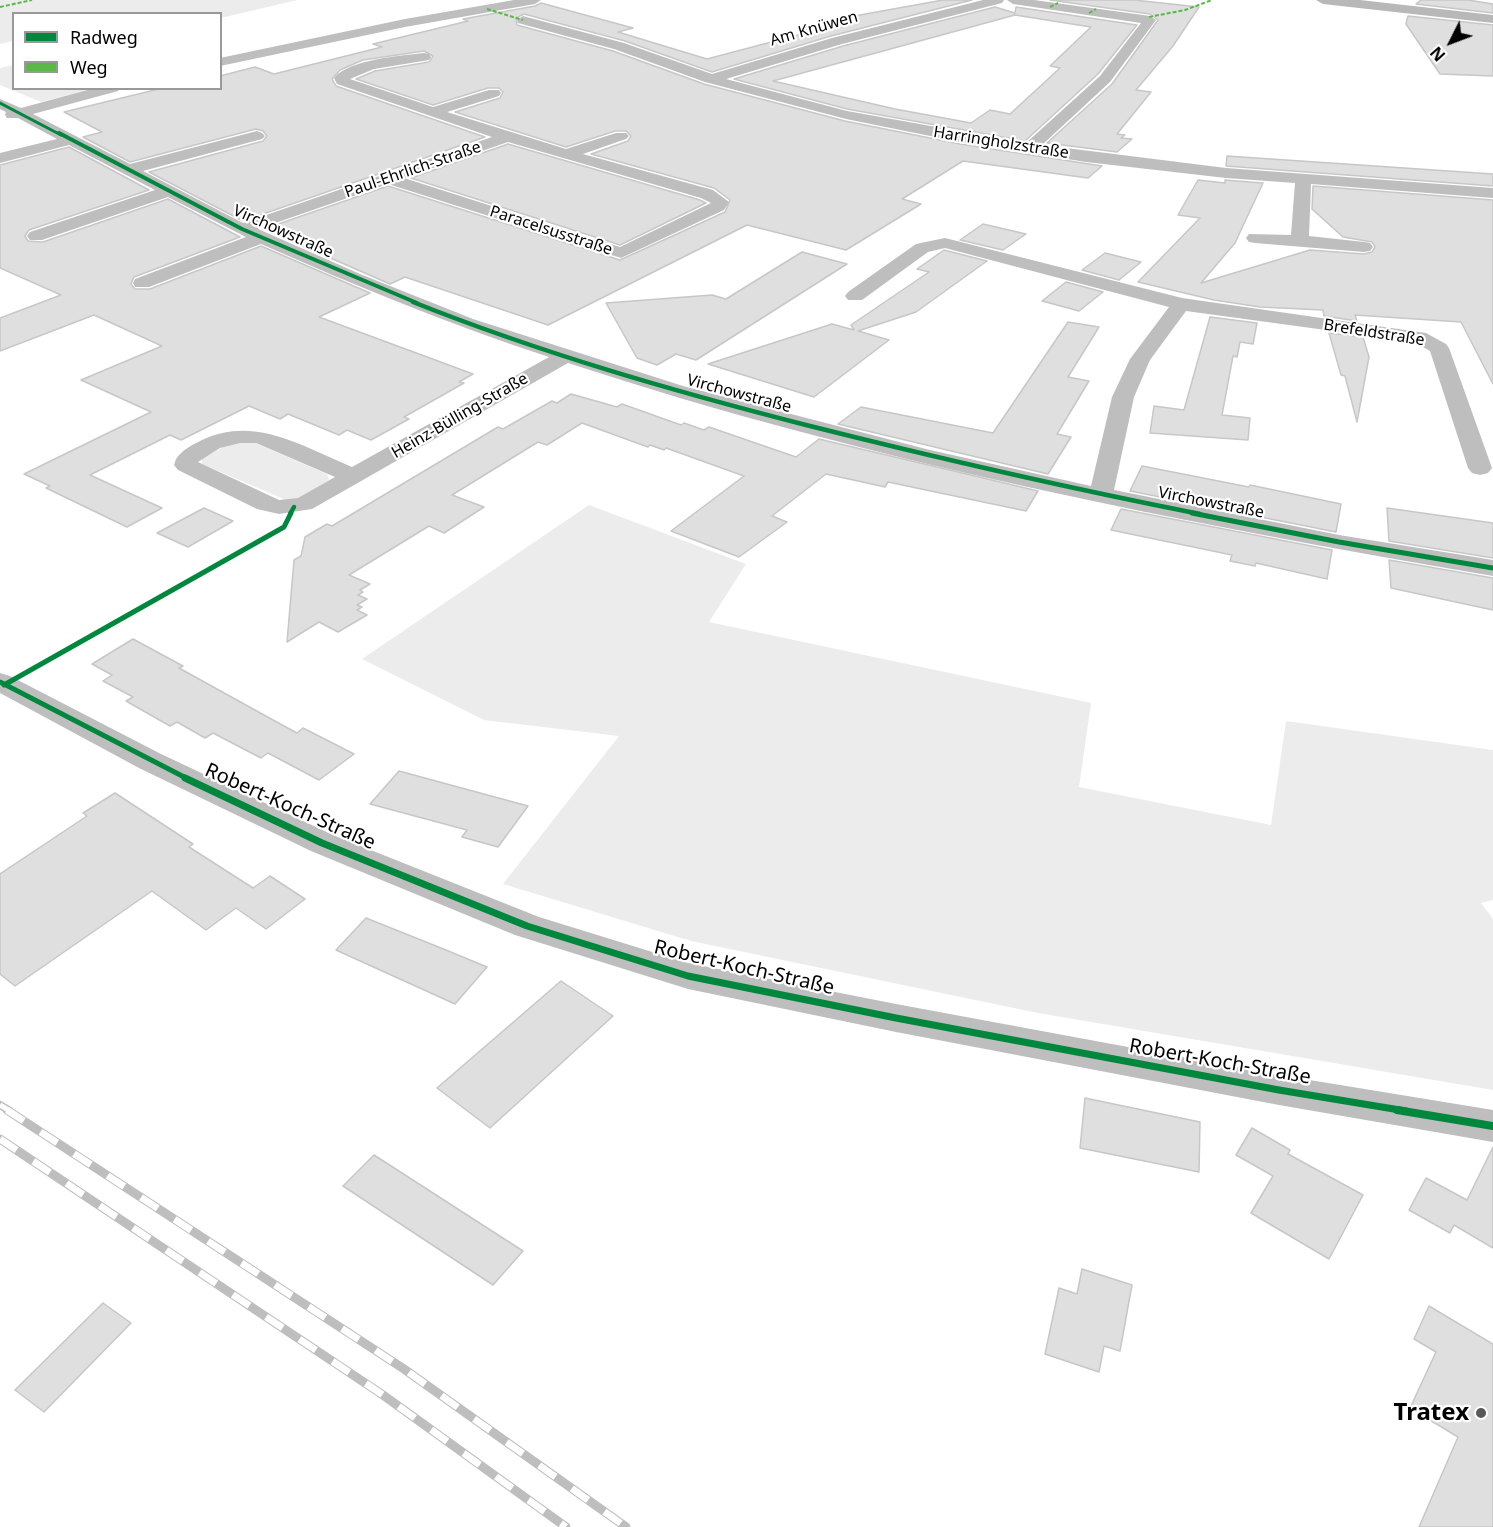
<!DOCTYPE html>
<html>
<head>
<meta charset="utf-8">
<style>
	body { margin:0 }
	#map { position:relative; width:1493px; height:1527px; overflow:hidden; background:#fff; font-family:"Noto Sans",sans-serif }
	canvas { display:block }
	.legend { position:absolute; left:12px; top:12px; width:210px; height:78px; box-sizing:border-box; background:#fff; border:2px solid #999; margin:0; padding:8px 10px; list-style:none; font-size:18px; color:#000 }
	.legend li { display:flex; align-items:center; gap:12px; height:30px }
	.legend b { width:30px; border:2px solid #999 }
	.north { position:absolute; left:1421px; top:12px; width:60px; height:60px; -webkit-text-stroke:4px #fff; paint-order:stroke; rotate:228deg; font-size:16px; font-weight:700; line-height:24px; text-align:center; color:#000 }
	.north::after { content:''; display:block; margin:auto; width:21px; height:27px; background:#000; clip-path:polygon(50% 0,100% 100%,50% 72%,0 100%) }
</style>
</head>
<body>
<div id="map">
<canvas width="1493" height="1527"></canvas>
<ul class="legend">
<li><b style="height:8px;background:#00873e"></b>Radweg</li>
<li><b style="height:8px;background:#58b947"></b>Weg</li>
</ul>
<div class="north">N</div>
</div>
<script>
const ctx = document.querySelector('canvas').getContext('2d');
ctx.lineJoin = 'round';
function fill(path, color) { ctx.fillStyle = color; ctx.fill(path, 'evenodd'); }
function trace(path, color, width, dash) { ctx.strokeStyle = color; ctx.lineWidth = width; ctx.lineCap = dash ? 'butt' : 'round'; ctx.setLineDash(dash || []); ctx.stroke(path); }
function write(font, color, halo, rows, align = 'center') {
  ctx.font = font + ' "Noto Sans",sans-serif'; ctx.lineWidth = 4.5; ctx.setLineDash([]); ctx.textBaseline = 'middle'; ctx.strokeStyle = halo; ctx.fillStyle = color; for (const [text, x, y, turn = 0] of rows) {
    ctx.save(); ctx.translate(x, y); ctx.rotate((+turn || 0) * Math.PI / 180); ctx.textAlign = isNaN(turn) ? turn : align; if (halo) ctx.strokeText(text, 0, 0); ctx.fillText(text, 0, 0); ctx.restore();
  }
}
fill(new Path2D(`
	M0 0H297L221 18 220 14H14L13 41 0 44Z
	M13 65 14 88 92 89 41 102 0 85V68Z
	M232 442 255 443 327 474 329 480 298 499 286 500 202 464V459Z
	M589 505 746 564 709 622 1091 703 1079 787 1271 825 1286 721 1493 750V900L1481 903 1493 919V1090L1038 1013 691 941 503 884 619 736 484 720 362 659Z`), '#ececec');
const building = new Path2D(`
	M943 0H972L831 36 712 72 625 41 524 14 516 18 517 25 613 51 704 84 845 121 960 144 1102 166 1088 178 963 161 902 199 921 204 846 250 747 225 548 325 405 277 390 284 264 229 388 186 620 260 725 212 730 200 714 188 591 154 628 141 631 136 626 131H615L566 147 455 112 500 98 503 92 499 88H488L433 105 356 79 375 71 429 62 433 56 424 51 363 60 340 70 332 79 336 86 485 137 243 221 149 172 263 141 267 136 263 131 256 129 130 162 83 137 102 132 64 112 163 88H220V76L255 67 274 74 382 47 373 44 468 21 463 19 535 6 541 3 633 28 618 32 707 59 809 32 802 30 860 15Z
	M1050 0H1134L1199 7 1173 46 1136 90 1151 92 1117 134 1125 135 1121 138 1132 139 1117 152 1047 143 1112 84 1158 20 1150 14Z
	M1421 0H1468L1493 4V13L1416 4Z
	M995 7 1015 13 1016 7 1137 25 1098 74 1025 141 847 109 734 79 843 46ZM1015 15 1091 27 1050 66 1060 68 1010 114 990 110 971 123 895 109 773 81Z
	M1408 16 1493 25V76L1440 74 1406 24Z
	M508 144 700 200 706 203 620 245 411 178Z
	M69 147 149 190 29 230 25 236 28 241 43 242 168 199 240 237 134 277 131 284 135 289H150L261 246 370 293 319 317 473 374 459 382 464 383 404 417 409 419 371 440 347 430 339 435 288 414 280 419 249 406 181 440 170 435 90 475 162 508 127 527 46 488 50 486 24 474 151 412 81 380 162 346 94 315 0 351V318L61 295 0 268V165Z
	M1227 156 1493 174V186L1226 166Z
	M1198 180 1225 183V180L1263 183 1235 243 1201 283 1310 250 1364 254 1372 252 1375 247 1372 242 1343 237 1312 209 1313 186 1493 200V384L1461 322 1355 315 1357 321 1324 316 1323 310 1260 307 1214 300 1138 282 1200 218 1178 215Z
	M983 224 1026 234 1003 250 960 240Z
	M944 250 987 261 916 312 858 331 889 340 814 397 708 364 832 324 854 330 851 325 929 272 917 269Z
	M802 252 847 264 696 360 676 354 657 365 637 358 606 303 712 295 726 299Z
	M1105 253 1141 262 1119 280 1082 270Z
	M1066 282 1103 292 1079 311 1042 301Z
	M1210 317 1257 323 1253 344 1240 342 1237 357 1233 356 1222 415 1250 418 1248 440 1150 433 1154 406 1184 410Z
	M1068 322 1099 327 1068 377 1089 381 1057 434 1071 437 1048 474 838 424 861 407 993 433Z
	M1329 333 1363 337 1369 357 1357 422 1345 376 1341 375Z
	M571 394 617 407 622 404 681 425 684 423 704 430 709 427 796 457 819 439 1038 491 1026 511 907 486 888 482 885 487 826 474 772 516 787 522 739 557 671 531 744 476 666 448 664 450 650 445 648 447 582 423 547 445 538 442 452 495 484 507 444 533 429 526 349 575 370 584 360 590 363 592 358 595 367 599 357 605 362 607 357 610 367 615 338 632 319 622 287 642 294 560 301 556 305 537 327 524 332 526 498 427 503 429 552 401 557 403Z
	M1142 466 1249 487 1250 485 1341 504 1336 532 1130 491Z
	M204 508 233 521 188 547 157 533Z
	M1387 508 1493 523V558L1389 541Z
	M1121 509 1332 550 1327 579 1256 563 1255 566 1230 561 1232 555 1111 530Z
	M1389 560 1493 578V610L1391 588Z
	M133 639 183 666 179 668 273 720 297 733 303 728 354 754 319 780 268 753 261 758 213 733 205 738 177 722 170 726 126 701 133 697 103 681 112 675 92 664Z
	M399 771 528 806 498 847 462 837 467 830 370 804Z
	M115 793 193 844 189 847 253 888 270 876 305 899 266 929 236 908 206 930 152 891 15 986 0 974V874L87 816 83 813Z
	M366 918 441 948 487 967 455 1004 336 950Z
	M561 981 613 1016 490 1128 437 1088Z
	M1085 1098 1200 1122 1199 1172 1080 1148Z
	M1252 1128 1290 1150 1288 1154 1363 1195 1329 1259 1251 1213 1273 1176 1236 1155Z
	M1493 1147V1248L1454 1225 1450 1233 1409 1210 1426 1178 1467 1200Z
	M374 1155 523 1251 493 1285 343 1186Z
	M1082 1269 1132 1285 1120 1351 1104 1346 1099 1372 1045 1354 1059 1288 1077 1294Z
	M103 1303 131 1323 44 1412 15 1390Z
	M1429 1306 1493 1344V1527H1419L1458 1437 1410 1408 1436 1352 1414 1339Z`);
fill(building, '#dfdfdf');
trace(building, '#c7c7c7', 1.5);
fill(new Path2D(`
	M514 0H541L535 4 405 27 220 66V58L405 19Z
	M983 0H1004L1002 3 842 44 726 79 847 111 1026 143 1100 76 1141 23 1013 4 1007 0H1034L1150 16 1156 20 1110 82 1042 145 1226 168 1493 188V198L1311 184 1309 236 1364 242 1370 243 1373 247 1370 251 1364 252 1255 243 1249 242 1246 238 1249 234 1291 235 1295 183 1226 178 1086 162 960 142 846 119 705 82 614 49 518 23 517 20 523 16 624 43 712 74 832 38Z
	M424 53 429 54 431 57 429 60 374 69 350 79 433 107 489 90H499L501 93 499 96 447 112 566 149 616 133H626L629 136 626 139 583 154 713 190 729 202 724 210 621 258 388 184 258 229 360 274 473 319 683 386 930 450 1091 486 1112 397 1130 359 1169 307 945 248 928 252 862 300H848L845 296 848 292 916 244 945 238 1182 298 1426 333 1446 344 1449 348 1492 468 1488 473 1480 475 1472 473 1468 468 1430 351 1414 342 1186 311 1150 360 1134 397 1114 490 1339 535 1493 560V576C1182 523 869 462 568 363L312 509 279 514 257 509 178 470 174 465 176 459C182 450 192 445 202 440 255 415 303 447 352 467L549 357C451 325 356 286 261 244L149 287H135L133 283 135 279 246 237 168 197 42 240H30L27 236 30 232 155 190 69 145 0 163V153L57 139 18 118H7L5 115 6 112 0 109V99L21 108 95 88H120L118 91 33 114 130 164 257 131 262 133 265 136 262 139 143 171 243 223 492 137 337 84 334 78C350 59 400 56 424 53ZM508 142 701 198 711 203 620 247 404 178ZM240 443H256L335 477 298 498 279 500 198 462 220 448Z
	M0 673 10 676 161 754 333 835 539 917 688 963 896 1004 1279 1075 1493 1110V1142L1279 1105 896 1032 688 989 515 935 311 851 139 768 0 693Z`), '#bebebe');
fill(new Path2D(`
	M1316 0H1360L1493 15V23L1323 4Z`), '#b8b8b8');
const railFar1 = new Path2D(`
	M0 1105 10 1111`);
const rail = new Path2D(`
	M7 1110 404 1369 626 1527
	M0 1139 383 1395 566 1527`);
trace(railFar1, '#bebebe', 8);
trace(rail, '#bebebe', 9);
trace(railFar1, '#fff', 5, [15]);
trace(rail, '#fff', 7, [20]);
trace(new Path2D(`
	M0 7 32 0
	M1050 7 1058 3
	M487 9 523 20
	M1089 13 1096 9
	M1149 17 1185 10 1212 0`), '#58b947', 2, [4, 2]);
trace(new Path2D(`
	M0 103 61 135`), '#00873e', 3);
trace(new Path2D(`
	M59 133 242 229 417 303`), '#00873e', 4);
trace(new Path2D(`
	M413 302C541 353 673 391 806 425 937 458 1068 488 1200 514
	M290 514 294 507`), '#00873e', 4.5);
trace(new Path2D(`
	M1192 513 1339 542 1493 568
	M0 682 188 779
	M4 685 284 527 291 513`), '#00873e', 5);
trace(new Path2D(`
	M185 778 322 843 527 926 688 976 896 1018 1279 1090 1406 1111`), '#00873e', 7);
trace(new Path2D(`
	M1397 1110 1493 1126`), '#00873e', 8);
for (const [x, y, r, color] of [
	[1481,1413,6,"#595959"]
]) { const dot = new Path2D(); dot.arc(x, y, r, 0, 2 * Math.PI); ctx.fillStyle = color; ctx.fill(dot); trace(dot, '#fff', 2); }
write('16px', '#000', '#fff', [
	["Am Knüwen",814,29,-16],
	["Harringholzstraße",1001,143,9],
	["Paul-Ehrlich-Straße",413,170,-19],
	["Paracelsusstraße",551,231,18],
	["Virchowstraße",283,232,24],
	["Brefeldstraße",1374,333,9],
	["Virchowstraße",739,394,15],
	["Heinz-Bülling-Straße",460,416,-30],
	["Virchowstraße",1211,503,11]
]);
write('20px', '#000', '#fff', [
	["Robert-Koch-Straße",290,807,24],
	["Robert-Koch-Straße",744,968,13],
	["Robert-Koch-Straße",1220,1062,10]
]);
write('bold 24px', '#000', '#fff', [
	["Tratex",1469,1413]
], 'right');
</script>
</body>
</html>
